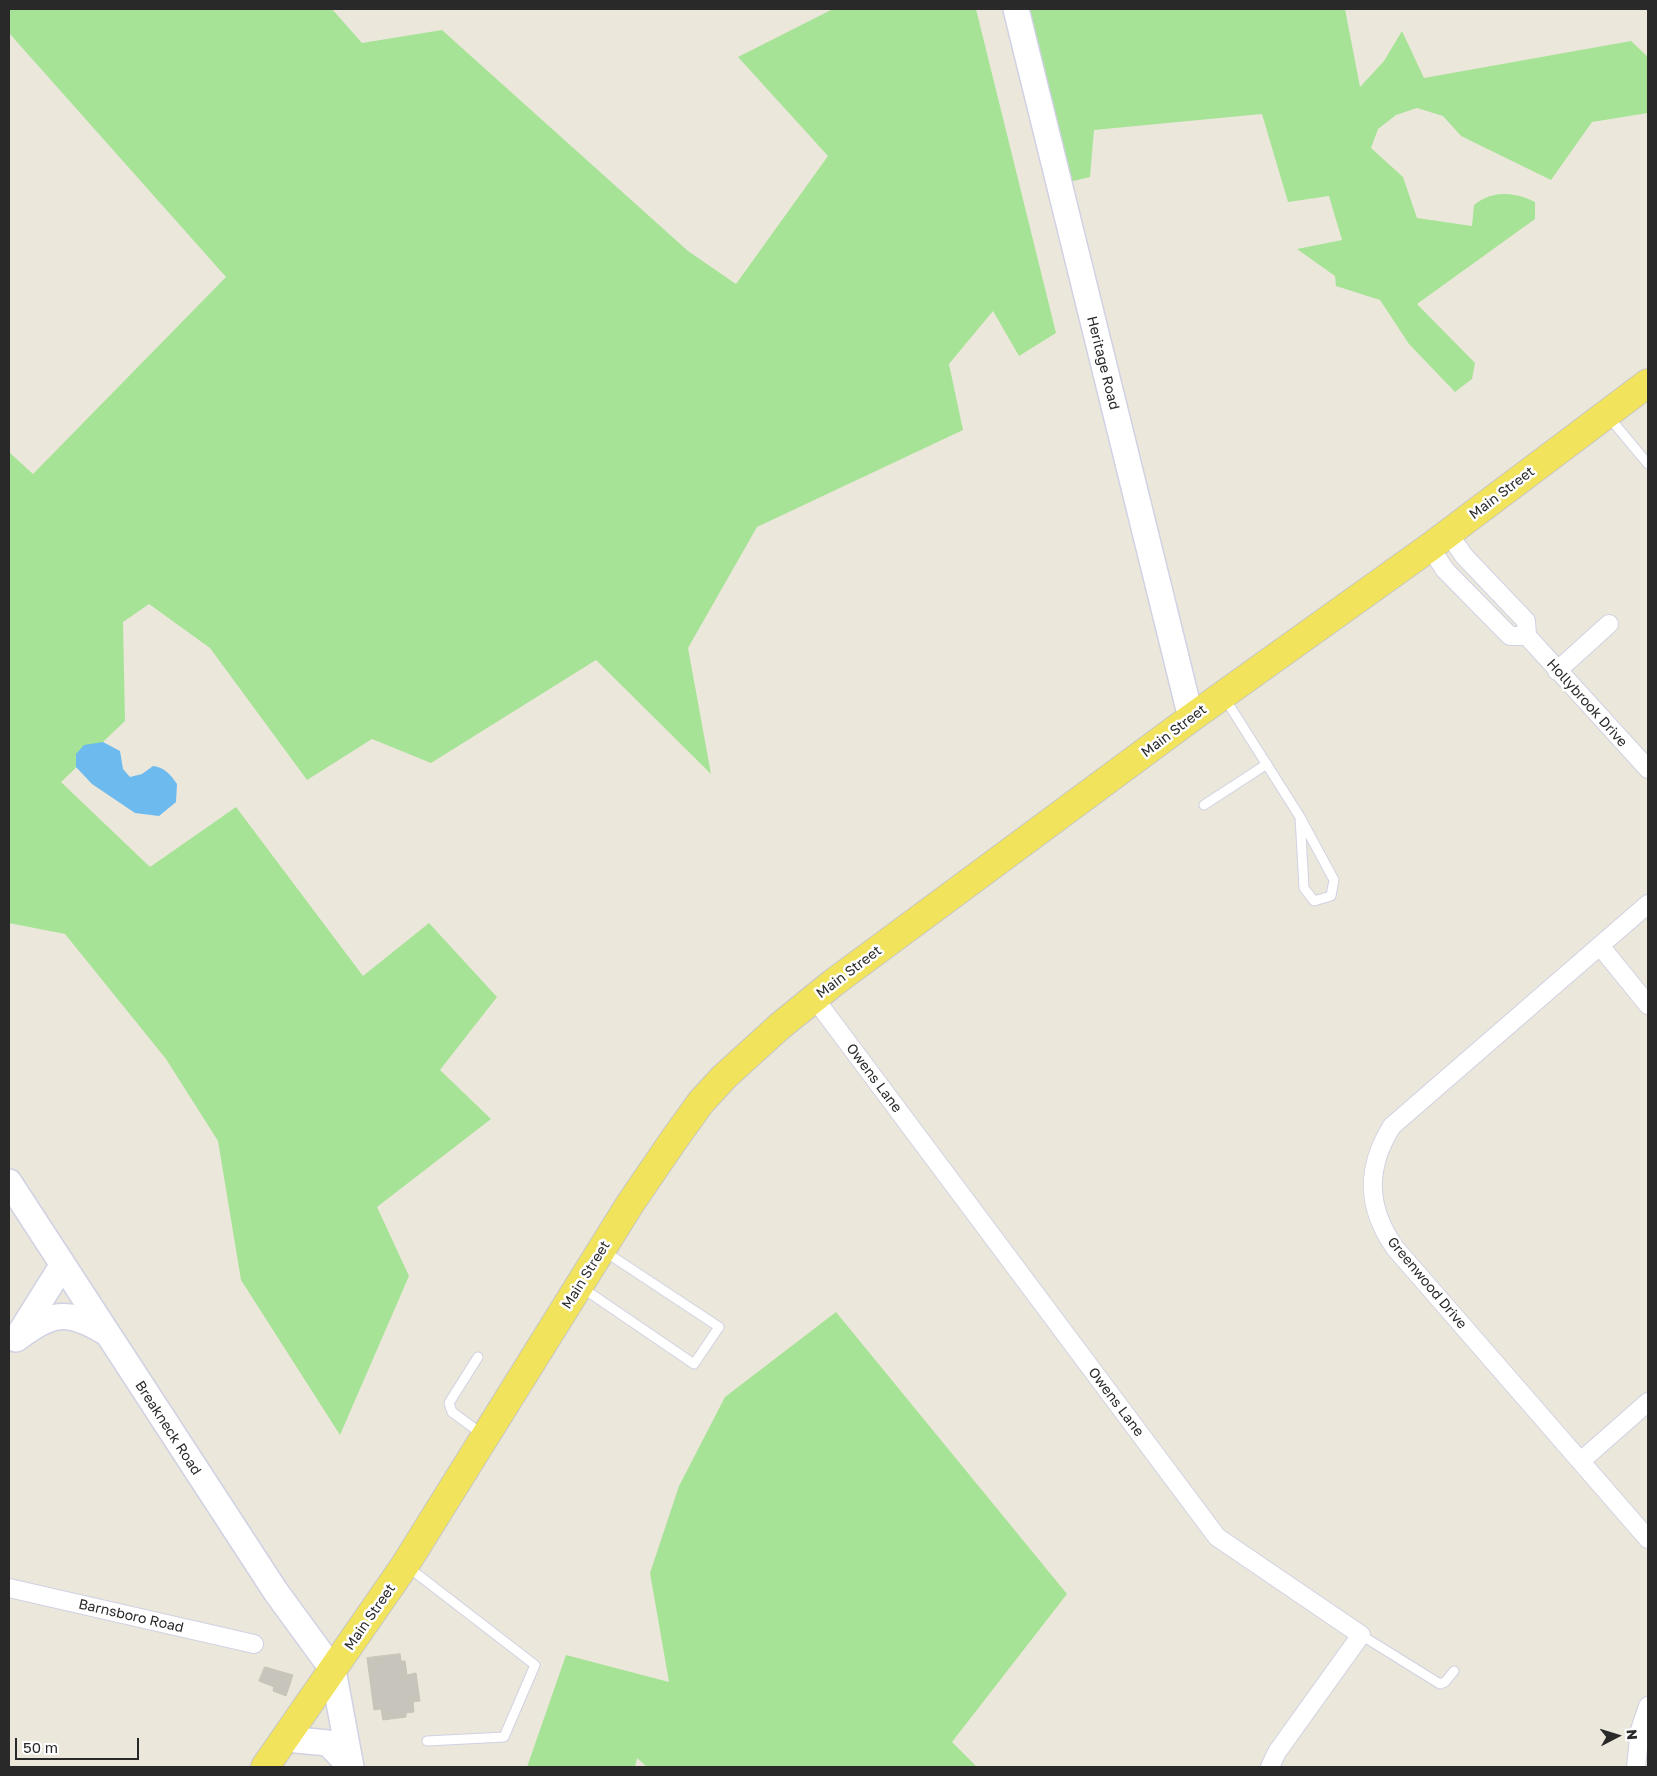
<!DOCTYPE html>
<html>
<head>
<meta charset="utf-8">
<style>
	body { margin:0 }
	#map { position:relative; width:1657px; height:1776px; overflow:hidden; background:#ece7db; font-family:"Golos Text",sans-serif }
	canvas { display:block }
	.frame { position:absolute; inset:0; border:10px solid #292929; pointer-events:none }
	.north { position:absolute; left:1592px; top:1711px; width:50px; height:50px; -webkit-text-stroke:4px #fff; paint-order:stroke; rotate:85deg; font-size:14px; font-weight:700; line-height:20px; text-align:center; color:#292929 }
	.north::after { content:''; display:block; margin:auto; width:18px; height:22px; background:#292929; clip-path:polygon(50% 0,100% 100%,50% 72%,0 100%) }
	.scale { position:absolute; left:15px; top:1738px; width:124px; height:22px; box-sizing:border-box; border:2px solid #292929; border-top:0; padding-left:6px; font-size:15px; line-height:18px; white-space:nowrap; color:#292929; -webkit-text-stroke:4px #fff; paint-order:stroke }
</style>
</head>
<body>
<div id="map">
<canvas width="1657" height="1776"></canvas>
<div class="frame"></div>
<div class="north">N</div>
<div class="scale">50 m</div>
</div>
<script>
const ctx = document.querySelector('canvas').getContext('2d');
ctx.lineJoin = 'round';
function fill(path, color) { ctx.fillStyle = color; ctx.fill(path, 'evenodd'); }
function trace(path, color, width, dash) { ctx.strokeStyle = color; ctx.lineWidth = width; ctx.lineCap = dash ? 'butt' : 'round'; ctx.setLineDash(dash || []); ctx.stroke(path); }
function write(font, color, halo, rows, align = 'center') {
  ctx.font = font + ' "Golos Text",sans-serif'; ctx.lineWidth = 5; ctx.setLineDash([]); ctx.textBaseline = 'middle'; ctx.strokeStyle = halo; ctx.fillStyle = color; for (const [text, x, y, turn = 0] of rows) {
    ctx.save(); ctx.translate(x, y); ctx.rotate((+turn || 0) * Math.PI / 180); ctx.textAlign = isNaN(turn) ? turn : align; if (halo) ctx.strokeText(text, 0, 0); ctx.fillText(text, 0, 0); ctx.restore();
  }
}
fill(new Path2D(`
	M9 9H332L362 43 442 30 688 251 736 284 828 156 738 57 833 9H976L1056 333 1019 356 993 311 949 364 963 430 757 527 688 648 711 774 596 660 431 763 372 739 307 780 210 648 149 604 123 622 125 721 61 782 150 867 236 807 363 976 429 923 497 997 440 1070 491 1119 377 1207 409 1276 340 1435 241 1280 218 1141 166 1059 65 934 9 923V452L33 474 226 277 9 33Z
	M1027 9H1345L1360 87 1384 61 1402 31 1424 78 1631 41 1648 57V113L1592 122 1551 180 1461 136 1443 116 1417 108 1396 115 1378 129 1371 148 1403 177 1417 218 1472 226 1474 205C1493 190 1514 192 1535 202V219L1417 304 1475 363 1472 379 1455 392 1409 344 1380 300 1336 286 1335 276 1297 249 1342 240 1329 196 1288 202 1262 114 1094 130 1090 177 1069 182Z
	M836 1312 1067 1594 952 1742 977 1767H647L637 1758 635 1767H527L566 1655 669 1682 650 1573 679 1486 725 1397Z`), '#a6e397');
fill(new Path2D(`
	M103 742 120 751 123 769 130 777 142 774 153 766C164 767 171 775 177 784L176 802 159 816 135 813 92 784 76 767V754L84 745Z`), '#6dbaef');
const building = new Path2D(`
	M400 1654 401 1661H405L407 1675 416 1673 420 1701 413 1702 414 1712 406 1713V1717L383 1720 381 1709 374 1710 367 1658Z
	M265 1667 293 1675 286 1696 273 1691 274 1687 259 1681Z`);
fill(building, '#c7c4bb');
trace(building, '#c7c3b5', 1);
const lane = new Path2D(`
	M1608 416 1648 464
	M1224 697 1300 817 1334 880 1331 896 1314 901 1304 888 1300 817
	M1204 805 1267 764
	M581 1287 694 1364 719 1327 604 1251
	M478 1357 449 1403 452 1412 482 1434
	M408 1567 535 1665 504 1737 427 1741
	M1361 1635 1440 1684 1445 1682 1454 1671`);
const street = new Path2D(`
	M1448 533 1464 556 1526 621 1527 636 1648 769
	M1430 547 1445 570 1510 636H1527
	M1557 671 1609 624
	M1648 904 1392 1126C1365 1169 1367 1208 1395 1248L1648 1539
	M1601 947 1648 1005
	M815 999 1217 1537 1361 1635 1277 1752 1270 1767
	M1581 1461 1648 1402
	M9 1588 254 1644
	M1636 1767 1640 1730 1648 1706`);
const secondary = new Path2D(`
	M1016 9 1191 718
	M9 1182 276 1592 333 1670 351 1767
	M20 1333 62 1266
	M16 1339C52 1313 65 1308 105 1332
	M286 1739 328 1743 351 1767`);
const primary = new Path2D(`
	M265 1767 405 1565 630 1204 673 1141 701 1102 724 1077 780 1026 833 983 1191 718 1430 547 1648 383`);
trace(lane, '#d0d1e3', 11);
trace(street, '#d0d1e3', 20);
trace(secondary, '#d0d1e3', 28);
trace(primary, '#c7c7c7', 30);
trace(lane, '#fff', 9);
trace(street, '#fff', 18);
trace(secondary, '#fff', 25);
trace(primary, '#f1e35b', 28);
write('14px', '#292929', '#fff', [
	["Heritage Road",1103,363,76],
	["Main Street",1502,493,-37],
	["Hollybrook Drive",1587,703,48],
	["Main Street",1174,731,-37],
	["Main Street",849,972,-37],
	["Owens Lane",874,1078,53],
	["Main Street",586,1275,-58],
	["Greenwood Drive",1427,1283,50],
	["Owens Lane",1116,1402,53],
	["Breakneck Road",168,1428,57],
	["Barnsboro Road",131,1616,13],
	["Main Street",370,1617,-55]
]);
</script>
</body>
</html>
